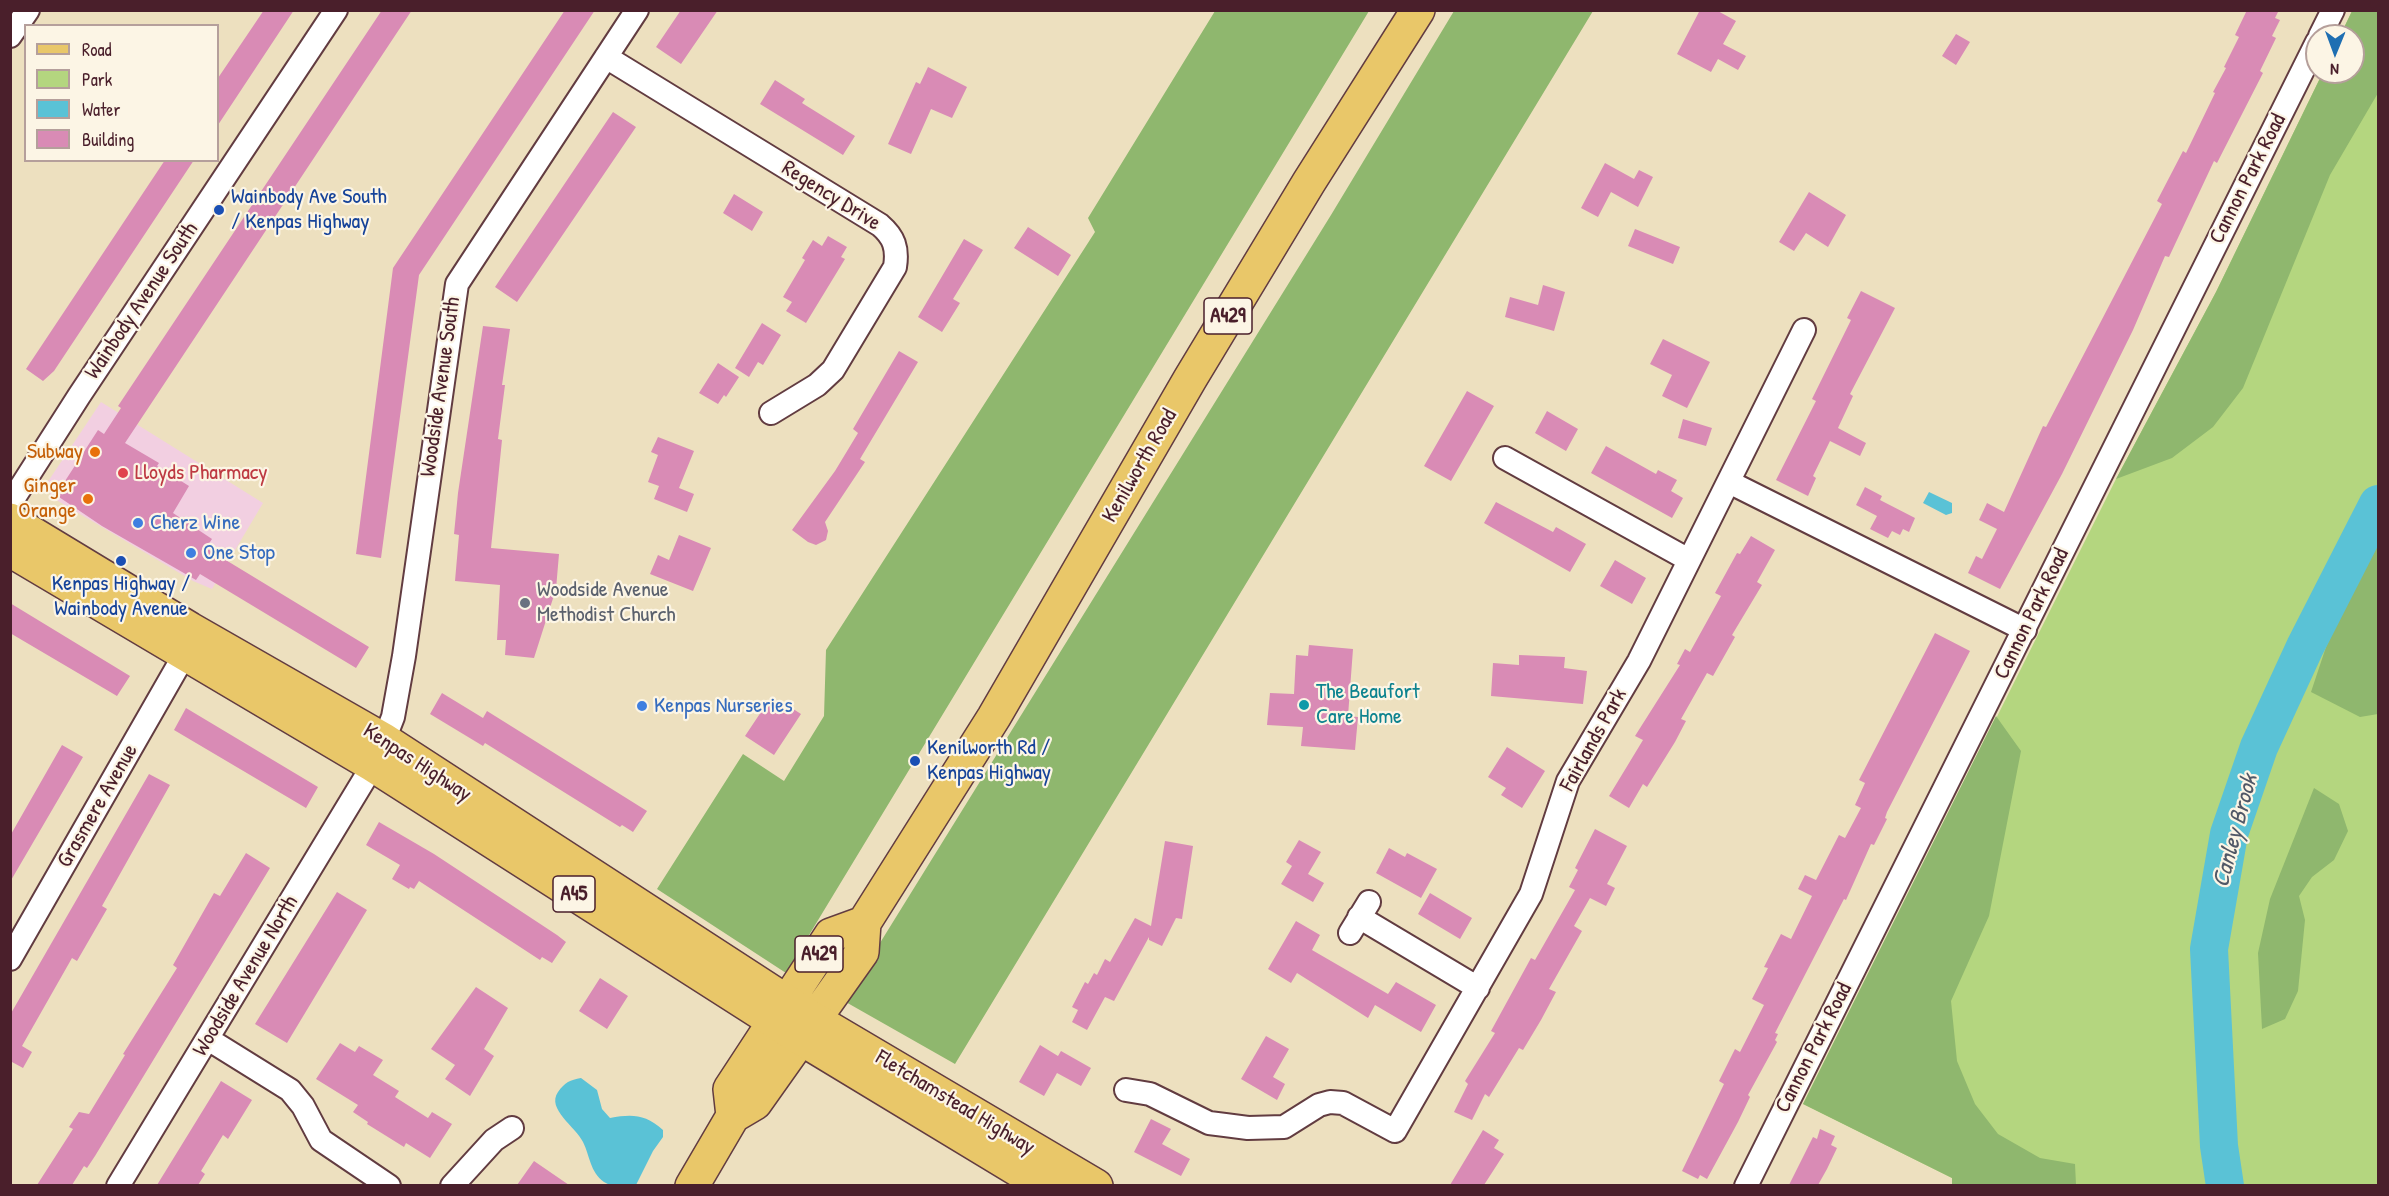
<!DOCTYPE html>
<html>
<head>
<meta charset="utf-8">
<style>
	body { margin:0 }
	#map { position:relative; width:2389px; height:1196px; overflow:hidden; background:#ede0bf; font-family:"Patrick Hand",sans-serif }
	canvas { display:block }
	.frame { position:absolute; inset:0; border:12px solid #4a1f2b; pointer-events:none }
	.legend { position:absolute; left:24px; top:24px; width:195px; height:138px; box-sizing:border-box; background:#fcf5e5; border:2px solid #b59f9b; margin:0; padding:8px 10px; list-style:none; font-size:18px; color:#4a1f2b }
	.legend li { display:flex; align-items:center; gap:12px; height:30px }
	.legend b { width:30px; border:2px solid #b59f9b }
	.north { position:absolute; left:2305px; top:24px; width:60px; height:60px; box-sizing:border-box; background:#fcf5e5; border:2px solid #b59f9b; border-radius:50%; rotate:181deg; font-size:16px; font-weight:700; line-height:24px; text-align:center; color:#4a1f2b }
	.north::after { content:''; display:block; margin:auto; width:21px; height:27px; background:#1f6fb2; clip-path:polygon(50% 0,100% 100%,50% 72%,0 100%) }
</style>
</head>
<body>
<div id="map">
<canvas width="2389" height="1196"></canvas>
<div class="frame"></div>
<ul class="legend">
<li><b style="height:8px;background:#e9c769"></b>Road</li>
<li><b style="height:16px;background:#b4d67f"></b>Park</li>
<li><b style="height:16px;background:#5ac2d6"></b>Water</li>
<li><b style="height:16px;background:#d98bb5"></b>Building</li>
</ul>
<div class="north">N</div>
</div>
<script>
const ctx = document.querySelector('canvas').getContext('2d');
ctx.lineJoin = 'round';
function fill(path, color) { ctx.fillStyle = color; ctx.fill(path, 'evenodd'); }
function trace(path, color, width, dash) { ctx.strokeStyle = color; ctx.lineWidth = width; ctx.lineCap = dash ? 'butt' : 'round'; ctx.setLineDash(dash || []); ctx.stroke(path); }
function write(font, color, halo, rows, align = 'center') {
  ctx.font = font + ' "Patrick Hand",sans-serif'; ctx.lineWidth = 4.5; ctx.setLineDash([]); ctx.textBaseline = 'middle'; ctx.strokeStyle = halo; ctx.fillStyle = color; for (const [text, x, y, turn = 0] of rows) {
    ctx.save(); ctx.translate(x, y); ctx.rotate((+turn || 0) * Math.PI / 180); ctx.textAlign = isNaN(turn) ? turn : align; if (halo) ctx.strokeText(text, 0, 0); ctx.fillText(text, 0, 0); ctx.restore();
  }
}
fill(new Path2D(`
	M101 402 263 503 212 589 193 581 53 498 45 486Z`), '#f2cfe1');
fill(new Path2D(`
	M2352 11H2378V1185H1952V1178L1803 1104 2116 479 2216 292 2323 72H2353V36H2340Z`), '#b4d67f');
fill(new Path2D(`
	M1215 11H1369L786 973 657 889 743 754 784 781 824 716 826 650 1095 232 1088 218Z
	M1454 11H1593L955 1064 844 1001 1331 215Z
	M2352 11H2378V93L2330 175 2243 388 2213 427 2172 458 2116 479 2216 292 2323 72H2353V36H2340Z
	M2378 532V714L2360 717 2311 692 2326 647Z
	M1996 716 2021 751 1989 916 1951 1001 1957 1061 1975 1104 1998 1134 2040 1158 2075 1164 2076 1185H1952V1178L1803 1104Z
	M2314 788 2339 804 2348 831 2334 860 2312 877 2299 896 2305 920 2298 991 2285 1019 2262 1029 2258 953 2270 899Z`), '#8fb76e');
fill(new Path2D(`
	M1929 492 1952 503V513L1946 515 1923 503Z
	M581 1078 597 1090 602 1109 610 1118C632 1114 645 1114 663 1130V1137L653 1151 636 1185C626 1186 613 1188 604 1182 590 1172 590 1156 583 1142 576 1127 546 1109 558 1092 565 1082 570 1080 581 1078Z`), '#5ac2d6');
trace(new Path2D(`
	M2225 1186 2219 1146 2209 949 2229 834 2259 747 2305 647 2378 504`), '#5ac2d6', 38);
fill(new Path2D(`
	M264 10H294L218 125V78Z
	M382 10H412L125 443 159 463 157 466 189 486 173 513 212 539 206 548 369 647 356 668 200 574 196 580 102 526 56 495 98 430 104 434 121 408 118 406Z
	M565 10H595L419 275 381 558 356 554 393 268Z
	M681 10H718L681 64 656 47Z
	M1700 10H1716L1736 21 1723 44 1746 56 1738 70 1718 59 1711 72 1677 54Z
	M2247 10H2279L2275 18 2280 20 2272 36 2276 38 2260 71 2263 73 2217 163 2214 161 2169 257 2165 256 2133 330 2062 474 2000 589 1968 573 1976 556 1982 559 1997 529 1979 520 1987 503 2004 512 2043 426 2046 427 2162 204 2157 201 2183 151 2186 153 2215 93 2213 92 2226 68 2224 67 2239 37 2235 35Z
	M1956 34 1970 42 1956 65 1942 56Z
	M928 67 967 87 952 118 931 109 911 154 888 144 916 82 920 84Z
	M775 80 805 99 802 103 855 136 843 155 760 104Z
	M613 112 636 127 517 302 495 287Z
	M165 160H194L54 371 43 381 26 369Z
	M1605 163 1634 179 1639 170 1653 177 1638 207 1611 192 1598 217 1581 208Z
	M1809 192 1846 215 1828 247 1806 233 1794 251 1779 242Z
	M734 194 763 212 752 231 723 213Z
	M1028 227 1071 255 1058 276 1014 248Z
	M1635 229 1680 247 1673 264 1628 246Z
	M828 236 847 247 841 257 845 259 806 323 786 311 792 302 783 297 805 260 802 258 813 240 822 246Z
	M964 239 983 250 953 299 960 303 942 332 918 317Z
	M1543 285 1565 292 1554 331 1505 317 1510 297 1538 305Z
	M1861 291 1895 308 1850 394 1853 396 1838 428 1866 443 1860 456 1830 441 1813 476 1816 478 1808 496 1776 480 1816 401 1812 399 1851 320 1847 318Z
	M762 323 781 335 763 365 758 362 749 377 735 368Z
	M483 326 510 329 502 385H505L498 439 502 440 491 548 559 554 556 589 534 658 505 655 506 640H497L500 585 455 581 459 535 454 534 458 493Z
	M1663 339 1710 362 1687 408 1662 396 1672 375 1650 364Z
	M899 351 918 362 860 459 865 462 825 522 828 531 826 540 816 545 808 542 792 530 835 471 858 433 853 429Z
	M718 363 739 377 726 397 724 395 718 404 699 393Z
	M1467 391 1494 406 1451 481 1424 466Z
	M1547 411 1578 429 1566 451 1535 433Z
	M1683 419 1712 428 1706 446 1678 438Z
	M658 437 694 451 679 488 694 494 687 512 654 499 659 486 648 482 658 455 651 452Z
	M1606 446 1656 474 1658 470 1677 480 1671 491 1683 498 1672 518 1591 473Z
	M1865 487 1882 496 1880 500 1915 518 1909 532 1903 529 1900 535 1892 531 1888 538 1870 529 1877 516 1856 505Z
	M1496 502 1553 532 1556 527 1586 544 1570 572 1484 523Z
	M679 535 711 548 693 591 650 574 658 555 669 560Z
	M1751 536 1775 550 1757 582 1762 585 1732 635 1735 637 1713 676 1707 673 1681 719 1686 721 1675 742 1647 787 1643 784 1629 808 1609 796 1643 740 1635 736 1680 665 1677 664 1685 649 1690 652 1721 596 1715 593 1737 553 1740 554Z
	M1615 560 1646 578 1632 604 1600 586Z
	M10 603 130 676 117 696 10 633Z
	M1935 633 1970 651 1887 812 1885 818 1887 819 1874 845 1871 844 1846 900 1844 899 1775 1033 1778 1034 1775 1040 1777 1042 1748 1095 1750 1097 1738 1122 1707 1179 1700 1175 1698 1179 1682 1171 1724 1084 1719 1081 1735 1049 1740 1052 1764 1005 1752 999 1768 968 1764 967 1781 934 1791 939 1812 896 1798 889 1805 875 1816 880 1839 835 1845 838 1861 808 1855 805 1865 783 1859 780Z
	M1309 645 1353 649 1348 716 1358 717 1355 750 1301 746 1303 727 1267 725 1270 693 1294 694 1296 655 1308 656Z
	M1519 655 1565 657 1564 668 1587 671 1583 704 1491 696 1493 663 1519 665Z
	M442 693 483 718 487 711 647 811 633 832 622 825 620 827 485 743 483 746 430 714Z
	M769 700 784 709 787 705 801 714 774 755 745 736Z
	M186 708 318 787 306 808 174 730Z
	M62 745 83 757 10 882V836Z
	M1507 747 1545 771 1522 808 1501 795 1506 788 1488 777Z
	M149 774 170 785 102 906 107 909 77 961 72 958 22 1046 32 1052 23 1068 12 1062 10 1065V1015Z
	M379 822 434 854 557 935 566 942 552 963 542 957 540 960 419 881 414 889 410 887 409 889 392 879 400 865 366 845Z
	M1595 829 1627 846 1607 884 1615 888 1606 906 1590 898 1574 926 1582 931 1549 989 1556 992 1541 1020 1523 1050 1519 1048 1489 1097 1485 1094 1472 1120 1454 1112 1468 1084 1465 1081 1495 1033 1491 1031 1531 958 1535 960 1575 890 1569 887 1578 870 1575 868Z
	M1299 840 1321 852 1308 874 1324 883 1313 902 1281 884 1292 866 1286 862Z
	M1165 841 1193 846 1182 919 1176 918 1162 946 1149 940V937L1114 1001 1105 997 1087 1030 1072 1022 1078 1010 1072 1007 1085 982 1088 984 1094 973 1097 975 1105 959 1110 962 1135 918 1151 926Z
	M1389 848 1405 857 1407 853 1437 869 1421 898 1376 873Z
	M246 853 270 868 95 1156 87 1168 84 1166 72 1185H37L73 1129 69 1127 79 1112 89 1114 125 1055 123 1054 177 968 173 965 214 893 220 896Z
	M337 892 367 910 287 1043 255 1024Z
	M1430 893 1472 918 1460 939 1418 914Z
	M1296 921 1320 935 1312 950 1388 994 1396 982 1436 1005 1421 1032 1375 1005 1368 1018 1297 973 1291 983 1268 969Z
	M600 978 628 996 607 1029 579 1011Z
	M476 987 508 1008 484 1049 494 1056 470 1096 445 1079 455 1065 431 1049Z
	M1266 1036 1289 1049 1273 1077 1285 1084 1277 1100 1241 1079Z
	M340 1043 355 1052 359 1046 383 1060 373 1075 399 1091 395 1097 428 1118 432 1112 452 1124 430 1158 406 1143 404 1147 367 1124 368 1122 353 1112 358 1105 316 1079Z
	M1040 1045 1058 1056 1061 1051 1091 1068 1081 1086 1057 1073 1044 1096 1019 1082Z
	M221 1081 252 1100 228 1139 223 1135 201 1171 205 1174 198 1185H157Z
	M1151 1119 1171 1129 1162 1144 1190 1159 1181 1176 1134 1152Z
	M1820 1129 1835 1136 1831 1145 1837 1148 1827 1169 1818 1185H1789L1813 1137 1817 1139Z
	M1483 1130 1499 1140 1494 1148 1504 1154 1484 1185H1450Z
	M534 1161 569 1185H517Z`), '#d98bb5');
const street = new Path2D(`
	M10 36 28 10
	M2320 36 2333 10
	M606 57 880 225C894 237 898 248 895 267L833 370 817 385 771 413
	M1505 458 1689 560
	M1729 482 2025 630
	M10 504 79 396 336 10
	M384 740 393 717 404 656 457 284 637 10
	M1359 917 1478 988
	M1350 933 1369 902
	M10 959 186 652
	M208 1039 290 1090 303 1106 321 1140 389 1186
	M1126 1090 1150 1094 1209 1123 1225 1125 1248 1128 1284 1127 1319 1105 1330 1102 1343 1103 1395 1131 1531 894 1568 781 1639 661 1804 330
	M118 1186 373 765
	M452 1186 494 1140 512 1128
	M1746 1186 2317 42`);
const primary = new Path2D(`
	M733 1116 730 1089 831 935 864 923
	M692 1186 733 1116 755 1103 862 952 864 923 994 717 1190 379 1309 182 1418 10`);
const highway = new Path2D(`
	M10 520 190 629 384 740 815 1020 1096 1186
	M10 550 373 765 802 1039 1045 1186`);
trace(street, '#623c41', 26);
trace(primary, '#623c41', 36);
trace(highway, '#623c41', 36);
trace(street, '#fff', 22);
trace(primary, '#e9c769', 33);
trace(highway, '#e9c769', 33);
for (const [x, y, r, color] of [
	[219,210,6,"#1a4fb4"],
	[95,452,6,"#e8710a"],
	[123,473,6,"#e0444e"],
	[88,499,6,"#e8710a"],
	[138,523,6,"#3f7fe0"],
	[191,553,6,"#3f7fe0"],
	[121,561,6,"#1a4fb4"],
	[525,603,6,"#6b7280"],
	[1304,705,6,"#0f9aa8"],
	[642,706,6,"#3f7fe0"],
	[915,761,6,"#1a4fb4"]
]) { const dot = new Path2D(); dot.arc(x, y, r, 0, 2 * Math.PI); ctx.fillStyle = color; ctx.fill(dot); trace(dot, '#fcf5e5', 2); }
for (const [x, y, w] of [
	[1228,316,48],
	[574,894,42],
	[819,954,48]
]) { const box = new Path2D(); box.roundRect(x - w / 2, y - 18, w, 36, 4.5); ctx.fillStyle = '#fcf5e5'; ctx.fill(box); trace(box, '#4a1f2b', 1.5); }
write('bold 21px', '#4a1f2b', null, [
	["A429",1228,316],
	["A45",574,894],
	["A429",819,954]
]);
write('22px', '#4a1f2b', '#fcf5e5', [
	["Cannon Park Road",2248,179,-63],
	["Regency Drive",831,196,32],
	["Wainbody Avenue South",142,301,-56],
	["Woodside Avenue South",441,387,-82],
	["Kenilworth Road",1140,466,-60],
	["Cannon Park Road",2032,614,-64],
	["Fairlands Park",1594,740,-61],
	["Kenpas Highway",417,763,33],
	["Grasmere Avenue",98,806,-60],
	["Woodside Avenue North",246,976,-59],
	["Cannon Park Road",1814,1048,-63],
	["Fletchamstead Highway",955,1103,31]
]);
write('22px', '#164399', '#fcf5e5', [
	["Wainbody Ave South",231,197],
	["/ Kenpas Highway",231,222],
	["Kenpas Highway /",121,584,"center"],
	["Wainbody Avenue",121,609,"center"],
	["Kenilworth Rd /",927,748],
	["Kenpas Highway",927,773]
], 'left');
write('22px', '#c56008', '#fcf5e5', [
	["Subway",83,452],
	["Ginger",76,486],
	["Orange",76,511]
], 'right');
write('22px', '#be3a42', '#fcf5e5', [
	["Lloyds Pharmacy",135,473]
], 'left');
write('22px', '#366cbe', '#fcf5e5', [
	["Cherz Wine",150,523],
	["One Stop",203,553],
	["Kenpas Nurseries",654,706]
], 'left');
write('22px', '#5b616d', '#fcf5e5', [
	["Woodside Avenue",537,590],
	["Methodist Church",537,615]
], 'left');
write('22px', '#0d838f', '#fcf5e5', [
	["The Beaufort",1316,692],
	["Care Home",1316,717]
], 'left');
write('italic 24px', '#505867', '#fcf5e5', [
	["Canley Brook",2236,831,-75]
]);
</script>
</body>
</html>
